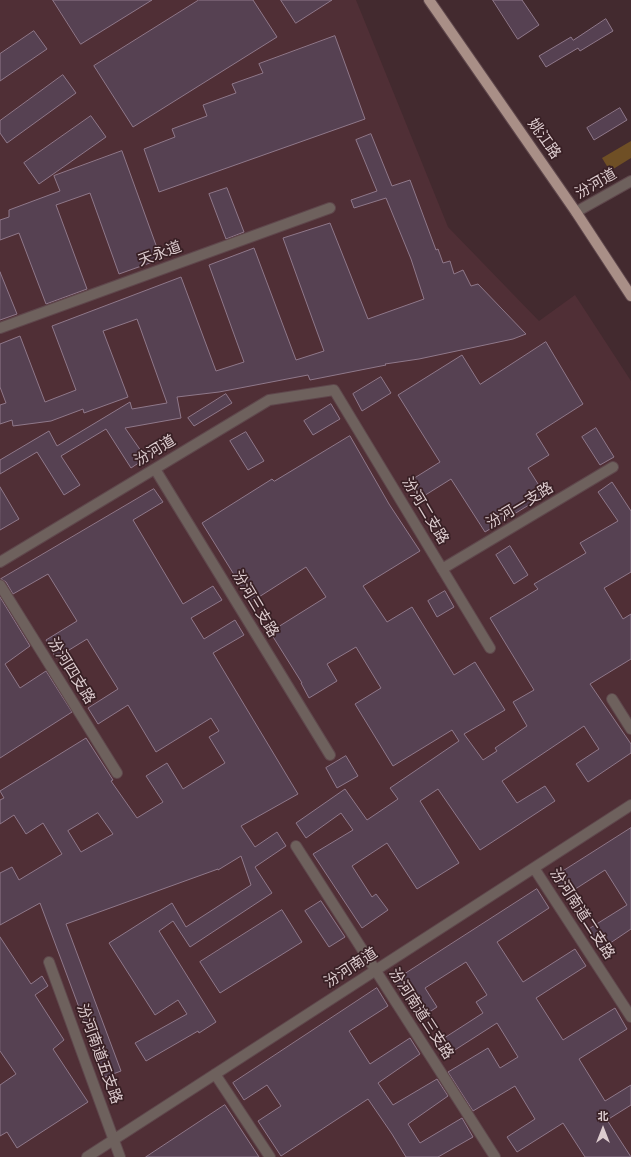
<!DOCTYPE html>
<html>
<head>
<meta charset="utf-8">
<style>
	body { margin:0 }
	#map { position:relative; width:631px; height:1157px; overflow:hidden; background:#432a2f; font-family:Karla,"Noto Sans SC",sans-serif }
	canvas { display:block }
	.north { position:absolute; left:583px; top:1109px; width:40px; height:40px; -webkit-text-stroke:3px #392025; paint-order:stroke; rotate:0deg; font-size:11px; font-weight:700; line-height:16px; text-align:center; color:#ddcccf }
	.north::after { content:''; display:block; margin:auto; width:14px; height:18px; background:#ddcccf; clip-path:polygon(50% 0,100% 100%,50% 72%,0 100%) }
</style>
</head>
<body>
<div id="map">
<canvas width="631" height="1157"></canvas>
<div class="north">北</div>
</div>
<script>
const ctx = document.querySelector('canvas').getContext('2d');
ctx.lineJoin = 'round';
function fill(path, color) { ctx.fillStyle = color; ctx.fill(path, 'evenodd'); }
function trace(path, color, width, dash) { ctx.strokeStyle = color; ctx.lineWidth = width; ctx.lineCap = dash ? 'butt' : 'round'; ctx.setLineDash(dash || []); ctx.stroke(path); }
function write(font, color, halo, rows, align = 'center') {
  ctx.font = font + ' Karla,"Noto Sans SC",sans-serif'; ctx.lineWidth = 3.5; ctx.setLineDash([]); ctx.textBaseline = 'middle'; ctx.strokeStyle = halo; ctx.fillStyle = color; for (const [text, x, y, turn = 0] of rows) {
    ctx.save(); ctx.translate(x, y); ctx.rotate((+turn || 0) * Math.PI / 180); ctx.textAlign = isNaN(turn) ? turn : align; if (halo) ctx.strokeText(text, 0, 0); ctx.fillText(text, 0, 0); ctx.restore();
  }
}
fill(new Path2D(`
	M0 0H356L448 227 539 321 575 295 631 381V1157H0Z`), '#502f36');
fill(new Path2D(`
	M631 141V158L610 171 602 158Z`), '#6f4f25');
const building = new Path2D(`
	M53 0H152L81 44Z
	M199 0H253L277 37 133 127 94 66Z
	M281 0H332L296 23Z
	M493 0H522L539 25 518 39Z
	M606 19 613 31 580 51 578 48 546 67 539 56 571 37 573 40Z
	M34 31 47 49 0 81V54Z
	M335 36 365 119 159 192 144 149 175 137 172 129 207 116 203 105 236 93 232 84 263 73 259 64Z
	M63 75 76 93 7 143 0 133V121Z
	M620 108 627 120 594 140 587 128Z
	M91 116 106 137 39 184 24 163Z
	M371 134 392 186 410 180 436 250 438 249 443 263 450 261 454 274 463 270 471 286 478 284 526 334 513 339 419 359 385 364 386 365 310 380 308 375 219 392 177 397 181 418 125 428 146 458 131 468 106 429 61 456 80 485 64 495 37 452 0 474V460L49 431 57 446 130 402 132 409 167 403 137 319 103 331 128 397 84 413 83 409 51 421 13 426 12 420 0 424V405L6 403 0 387V344L20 336 45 402 76 390 52 326 181 277 216 371 244 362 209 265 254 248 296 360 324 351 283 238 330 223 368 319 424 299 411 259 386 198 354 208 351 200 377 191 356 140Z
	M122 151 161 259 119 274 90 193 56 205 87 289 46 304 19 233 0 240V220L9 217V210L60 191 54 176Z
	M227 188 244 232 226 239 209 194Z
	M0 272 17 314 0 320Z
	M546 342 583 404 536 434 549 455 528 468 545 495 485 532 451 479 419 499 408 482 440 462 398 395 462 355 480 384Z
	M381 377 391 393 362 411 353 394Z
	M226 394 232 403 194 426 188 418Z
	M331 404 340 419 313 435 304 421Z
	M596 428 614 457 600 465 582 437Z
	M246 432 264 461 248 470 230 441Z
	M350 436 389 504 420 551 363 586 387 622 412 607 454 675 475 662 505 710 464 734 483 760 497 751 495 748 527 726 513 702 534 690 490 618 538 589 534 584 586 553 580 543 618 521 598 492 612 482 631 511V572L604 588 623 619 631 614V659L590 684 631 744V753L588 782 576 764 599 749 584 726 502 781 517 803 545 786 555 801 480 850 438 789 420 801 459 863 417 889 387 843 352 866 372 897 376 894 388 910 362 928 313 854 353 830 341 813 306 838 296 823 345 789 367 820 398 799 390 788 459 741 452 730 393 766 355 704 381 688 356 647 327 664 337 681 309 698 301 683H302L270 632 326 597 306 567 251 602 202 523 272 479 274 481Z
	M0 487 19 519 0 530Z
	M154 489 163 502 133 520 183 604 213 586 222 600 191 618 204 639 235 620 244 635 213 653 298 794 241 826 255 847 277 832 286 846 255 867 272 893 190 947 173 921 159 931 216 1022 199 1033 198 1031 146 1061 135 1043 187 1014 178 1000 155 1015 109 943 172 903 186 927 251 885 241 856 218 870V869L66 924 121 1071 105 1077 40 903 0 925V873L12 867 19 880 62 854 43 823 26 834 14 815 0 824V800L4 798 0 791 86 738 113 780 111 781 137 818 163 802 146 776 167 763 183 789 225 763 209 737 219 731 211 718 156 752 128 705 98 724 88 708 118 689 87 639 56 658 46 640 77 621 48 574 13 594 6 582 1 579ZM98 813 113 834 81 852 68 831Z
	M510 546 528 575 514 584 496 555Z
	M445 591 454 607 437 617 428 601Z
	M0 597 30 646 5 664 20 688 46 671 72 712 0 758Z
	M346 756 358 776 337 788 326 768Z
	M631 828V929L600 950 587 930 627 905 605 870 566 895 554 877Z
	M537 889 549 908 497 942 523 982 575 949 586 966 536 998 563 1040 615 1008 627 1029 579 1059 605 1101 631 1085V1105L607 1120 631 1157H585L563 1123 517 1152 507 1137 535 1119 515 1086 473 1111 448 1072 488 1048 500 1068 518 1057 497 1023 447 1055 438 1042 483 1013 476 1002 487 995 466 962 425 988 437 1007 419 1019 394 981Z
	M321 901 345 937 329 947 305 911Z
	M282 910 302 942 220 993 200 962Z
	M0 937 31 984 42 976 48 986 35 995 64 1040 53 1049 88 1102 17 1148 7 1132 0 1136V1085L16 1074 0 1051Z
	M377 988 388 1006 349 1031 370 1064 410 1038 420 1054 378 1083 393 1105 437 1079 448 1096 408 1124 420 1143 462 1118 473 1137 438 1157H406L392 1134 368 1099 281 1156 258 1121 281 1106 267 1085 244 1100 233 1083Z
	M225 1105 259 1157H146Z`);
fill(building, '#564152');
trace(building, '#8f788a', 1);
const minor = new Path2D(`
	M576 212 631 181
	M0 328 330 208
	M155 469 330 755
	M0 562 269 400 334 390 490 648
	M442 569 613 467
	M0 585 117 773
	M612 699 631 729
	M296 846 495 1157
	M534 868 631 1017
	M49 962 120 1157
	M215 1074 270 1157
	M87 1157 631 805`);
const major = new Path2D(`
	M429 0 576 212 631 296`);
trace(minor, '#5f474c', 12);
trace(major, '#5f474c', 12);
trace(minor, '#6e615d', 10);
trace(major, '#a98f87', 10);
write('15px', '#ddcccf', '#392025', [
	["姚江路",544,139,55],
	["汾河道",596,184,-30],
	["天永道",160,254,-20],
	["汾河道",155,451,-31],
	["汾河一支路",520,506,-31],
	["汾河二支路",425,511,59],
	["汾河三支路",255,604,59],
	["汾河四支路",71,671,58],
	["汾河南道二支路",582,914,57],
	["汾河南道",351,968,-33],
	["汾河南道三支路",421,1014,57],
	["汾河南道五支路",99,1054,70]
]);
</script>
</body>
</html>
